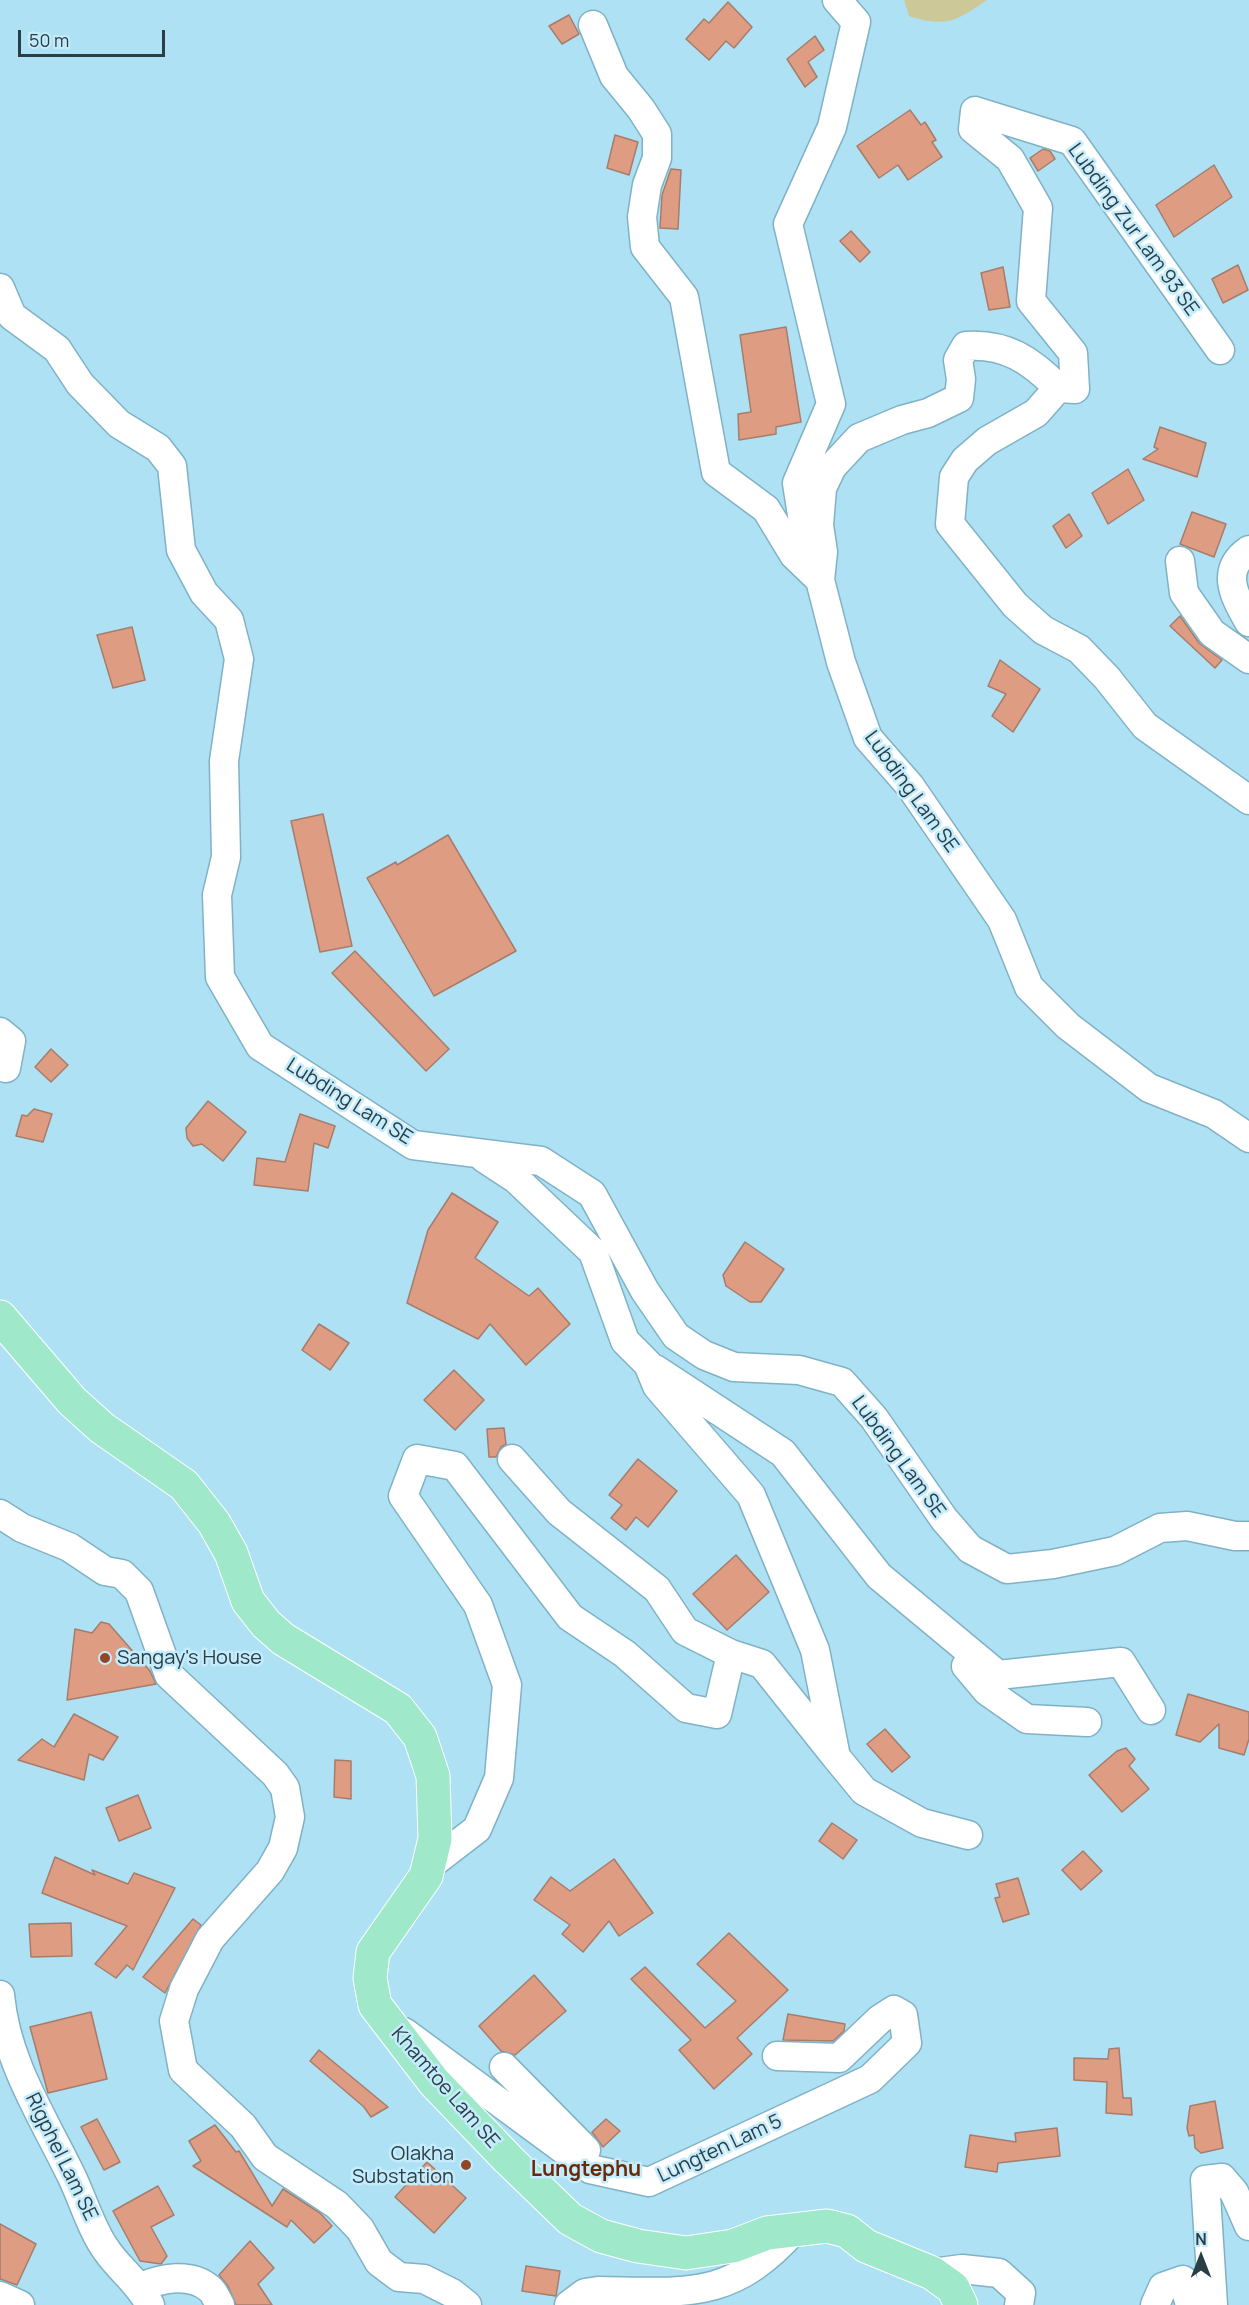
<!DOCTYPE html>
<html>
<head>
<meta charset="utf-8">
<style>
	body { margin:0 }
	#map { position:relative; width:1249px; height:2305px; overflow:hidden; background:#aee1f4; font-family:Manrope,sans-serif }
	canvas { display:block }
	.north { position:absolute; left:1171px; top:2227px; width:60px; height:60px; -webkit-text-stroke:4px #c4ecfc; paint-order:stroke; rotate:0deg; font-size:16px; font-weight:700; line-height:24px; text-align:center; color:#2a3e46 }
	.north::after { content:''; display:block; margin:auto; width:21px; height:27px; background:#2a3e46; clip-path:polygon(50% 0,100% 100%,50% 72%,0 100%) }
	.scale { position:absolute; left:18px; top:30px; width:147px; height:27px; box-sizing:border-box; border:3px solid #2a3e46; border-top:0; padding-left:8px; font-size:18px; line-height:21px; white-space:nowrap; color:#2a3e46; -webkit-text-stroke:4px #c4ecfc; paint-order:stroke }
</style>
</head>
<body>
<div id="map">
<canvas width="1249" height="2305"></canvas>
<div class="north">N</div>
<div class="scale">50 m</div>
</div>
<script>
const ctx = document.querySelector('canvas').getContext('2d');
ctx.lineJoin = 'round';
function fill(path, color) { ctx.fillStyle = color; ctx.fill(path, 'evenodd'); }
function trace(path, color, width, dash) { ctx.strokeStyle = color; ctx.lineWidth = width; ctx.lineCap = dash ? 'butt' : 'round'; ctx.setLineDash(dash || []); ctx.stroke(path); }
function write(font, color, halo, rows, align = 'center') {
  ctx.font = font + ' Manrope,sans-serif'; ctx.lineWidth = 5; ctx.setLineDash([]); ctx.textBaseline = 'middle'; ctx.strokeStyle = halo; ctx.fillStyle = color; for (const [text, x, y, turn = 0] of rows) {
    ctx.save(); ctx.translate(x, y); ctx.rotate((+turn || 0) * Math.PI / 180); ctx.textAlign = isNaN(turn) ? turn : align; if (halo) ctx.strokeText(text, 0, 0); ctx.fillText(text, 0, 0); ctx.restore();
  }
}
fill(new Path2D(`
	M904 0H987C957 21 945 28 909 16Z`), '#ccc898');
const building = new Path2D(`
	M728 2 752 27 734 48 726 41 709 60 686 39 704 19 709 23Z
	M569 15 579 34 562 44 549 26Z
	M815 36 824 50 808 62 817 77 805 87 787 59Z
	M910 110 921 125 925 122 936 140 932 142 942 157 908 180 898 165 879 178 857 146Z
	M615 135 638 142 629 175 607 168Z
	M1043 149 1050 151 1055 159 1038 171 1030 158Z
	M1214 165 1232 197 1174 237 1156 205Z
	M671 169 681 170 678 229 660 228 662 195Z
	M851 231 870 252 860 262 840 241Z
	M1238 265 1248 290 1223 303 1212 279Z
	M1003 267 1010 307 989 310 981 273Z
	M786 327 801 422 776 427V434L739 440 738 414 751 412 740 335Z
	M1160 427 1206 443 1197 477 1143 459 1158 449 1154 447Z
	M1128 469 1144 500 1108 524 1092 493Z
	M1192 512 1226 524 1214 557 1180 544Z
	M1069 514 1082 536 1066 548 1053 526Z
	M1180 616 1199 643 1222 660 1215 668 1170 626Z
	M132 627 145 680 113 688 97 635Z
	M1000 660 1040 689 1013 732 992 716 1006 694 988 686Z
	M323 814 352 946 320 952 291 821Z
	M448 835 516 951 434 996 367 878 396 862 397 865Z
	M355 951 449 1049 426 1071 332 973Z
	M51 1049 68 1065 51 1082 35 1067Z
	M208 1101 246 1132 223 1161 202 1144 193 1146 187 1138 186 1128Z
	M34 1109 52 1114 43 1142 16 1136 22 1115 27 1116Z
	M300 1114 335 1126 328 1148 314 1143 308 1191 254 1185 257 1158 285 1162Z
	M452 1193 498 1222 475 1258 529 1296 538 1288 570 1324 526 1365 490 1324 478 1339 407 1303 428 1230Z
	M745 1242 784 1269 761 1302H750L726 1286 723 1275Z
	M319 1324 349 1343 330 1370 302 1350Z
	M454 1370 484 1400 455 1430 424 1400Z
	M504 1428 506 1444 501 1447 496 1457H489L487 1429Z
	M638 1459 677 1491 648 1527 636 1517 626 1530 611 1518 622 1505 609 1495Z
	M736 1555 769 1592 727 1630 693 1594Z
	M101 1622 109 1624 150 1671 156 1684 67 1700 75 1629 92 1633Z
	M1188 1694 1249 1712V1739L1244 1755 1219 1748V1724L1200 1742 1176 1735Z
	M74 1714 118 1737 103 1760 89 1754 84 1780 18 1760 42 1739 54 1747Z
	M885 1729 910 1757 892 1772 867 1744Z
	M1126 1748 1135 1759 1129 1766 1149 1789 1122 1812 1089 1775 1117 1751Z
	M335 1760 351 1761V1799L334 1797Z
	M138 1795 151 1828 119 1841 106 1808Z
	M832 1823 857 1840 843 1859 819 1841Z
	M1083 1851 1102 1871 1081 1890 1062 1870Z
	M55 1857 95 1875 92 1870 128 1884 134 1873 175 1888 133 1970 127 1965 116 1978 95 1964 127 1926 42 1893Z
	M614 1859 653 1913 619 1936 609 1921 583 1952 562 1934 570 1925 534 1900 551 1877 570 1891Z
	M1018 1878 1029 1914 1003 1922 995 1898 1000 1897 996 1884Z
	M193 1919 201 1925 165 1993 143 1977Z
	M71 1923 72 1956 31 1957 29 1924Z
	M729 1933 788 1990 737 2038 752 2054 714 2089 679 2050 691 2040 631 1979 645 1967 705 2028 736 2001 697 1964Z
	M534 1975 566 2011 515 2055 501 2051 479 2026Z
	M91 2012 107 2079 48 2093 30 2027Z
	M788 2014 845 2024 844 2031 833 2041 783 2040Z
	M1119 2048 1123 2098H1131L1132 2115 1106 2113 1107 2082 1074 2080V2058L1108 2059 1109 2049Z
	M319 2050 388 2107 371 2117 364 2107 310 2061Z
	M1215 2101 1223 2148 1201 2153 1195 2148 1194 2135 1189 2136 1187 2128 1190 2106Z
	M97 2119 120 2162 104 2170 81 2127Z
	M606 2119 620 2131 603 2147 592 2132Z
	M215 2125 236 2152 239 2151 272 2206 283 2189 320 2213 332 2226 314 2243 291 2220 287 2227 193 2166 201 2161 189 2141Z
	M1057 2128 1060 2156 998 2163 997 2172 965 2167 970 2135 1016 2142 1015 2133Z
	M427 2162 466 2198 434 2233 395 2197Z
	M158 2186 174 2215 151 2227 167 2256 161 2264 140 2261 113 2211Z
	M0 2224 36 2244 17 2285 0 2279Z
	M250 2241 274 2268 258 2284 272 2305H236L228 2286 219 2275Z
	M526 2266 560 2271 556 2296 522 2291Z`);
fill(building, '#de9d82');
trace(building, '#a77c6b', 1.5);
const minor = new Path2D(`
	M593 25 614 76 641 109 657 134V158L647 185 642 217 645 247 684 297 716 472 766 509 794 555 820 580
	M0 288 12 316 57 349 80 384 119 424 158 448 172 466 181 550 204 593 229 620 239 659 224 761 226 857 217 895 220 977 260 1046 413 1145 541 1161 592 1194 645 1291 676 1336 704 1355 734 1367 799 1370 842 1382 874 1418 944 1519 970 1549 1007 1569 1053 1564 1115 1551 1160 1528 1187 1526 1235 1536H1249
	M1058 388 1075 389 1073 353 1031 301 1038 208 1010 159 973 129 975 111 1072 141 1220 350
	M806 541 797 483 831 404 788 224 832 127 856 22 837 0
	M1249 550C1219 571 1235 597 1249 622
	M1180 561 1184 593 1212 633 1249 659
	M1249 800 1145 726 1107 678 1079 649 1043 630 1015 605 950 524 954 477 965 460 987 441 1036 413 1058 388C1031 360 1005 343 966 346L958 360 961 379 959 398 928 413 902 420 859 438 832 467 822 488 819 525 823 552 820 580 841 662 868 738 910 786 1002 920 1029 987 1068 1026 1149 1088 1214 1114 1249 1138
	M0 1032 11 1041 6 1068
	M655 1369 783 1453 879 1576 998 1675 1121 1662 1151 1710
	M512 1459 559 1512 657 1589 685 1631 731 1654
	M0 1514 22 1528 69 1547 105 1571 122 1574 139 1591 169 1675 275 1774 285 1788 290 1817 283 1848 270 1871 210 1939 184 1989 174 2021 183 2070 243 2126 265 2157 337 2205 360 2229 379 2262 399 2277 424 2279 452 2293 467 2305
	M966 1666 987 1691 1027 1719 1087 1722
	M836 1757 864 1791 922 1823 968 1835
	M429 1866 477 1829 499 1778 507 1685 478 1605 403 1496 417 1459 455 1466 570 1617 625 1654 686 1708 717 1714 731 1654 762 1664 836 1757 815 1650 751 1495 657 1386 648 1364 625 1341 593 1252 516 1179 484 1158
	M0 1995C6 2062 43 2117 72 2177 83 2200 92 2231 107 2251 121 2271 139 2283 150 2305
	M404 2032 590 2169 649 2182 870 2079 907 2043 903 2015 894 2010 880 2019 839 2058 777 2056
	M504 2067 586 2150
	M932 2273 962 2269 999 2273 1021 2293 1019 2305
	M141 2287C161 2278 191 2272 210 2289 214 2292 217 2300 220 2305
	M0 2296 20 2305
	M569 2305 585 2293 598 2291C687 2292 731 2301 795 2229
	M1155 2305 1163 2287 1183 2280 1190 2305
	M1213 2305 1205 2180 1222 2178 1234 2192 1249 2226`);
const major = new Path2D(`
	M0 1317 72 1401 102 1428 184 1485 214 1523 231 1553 248 1601 266 1624 283 1639 398 1709 420 1737 433 1776 435 1839 426 1876 373 1952 370 1978 375 2005 434 2082 508 2159 570 2219 601 2236 638 2246 686 2253 733 2246 767 2233 827 2226 847 2231 866 2246 932 2273 953 2288 961 2305`);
trace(minor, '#80b2c5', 31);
trace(major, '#fff', 35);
trace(minor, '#fff', 28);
trace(major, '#9fe9ca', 33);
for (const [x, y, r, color] of [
	[105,1658,6,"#904727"],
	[466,2165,6,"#904727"]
]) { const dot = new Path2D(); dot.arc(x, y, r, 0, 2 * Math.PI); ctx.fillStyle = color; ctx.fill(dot); trace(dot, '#c4ecfc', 2); }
write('20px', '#2a3e46', '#c4ecfc', [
	["Lubding Zur Lam 93 SE",1133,230,54],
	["Lubding Lam SE",911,792,54],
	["Lubding Lam SE",349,1102,32],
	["Lubding Lam SE",898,1457,54],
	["Khamtoe Lam SE",445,2088,49],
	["Lungten Lam 5",720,2149,-25],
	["Rigphel Lam SE",61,2157,64]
]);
write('20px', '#2a3e46', '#c4ecfc', [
	["Sangay's House",117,1658],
	["Olakha",454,2154,"right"],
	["Substation",454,2177,"right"]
], 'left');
write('bold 21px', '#692a09', '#c4ecfc', [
	["Lungtephu",586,2170]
]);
</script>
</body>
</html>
